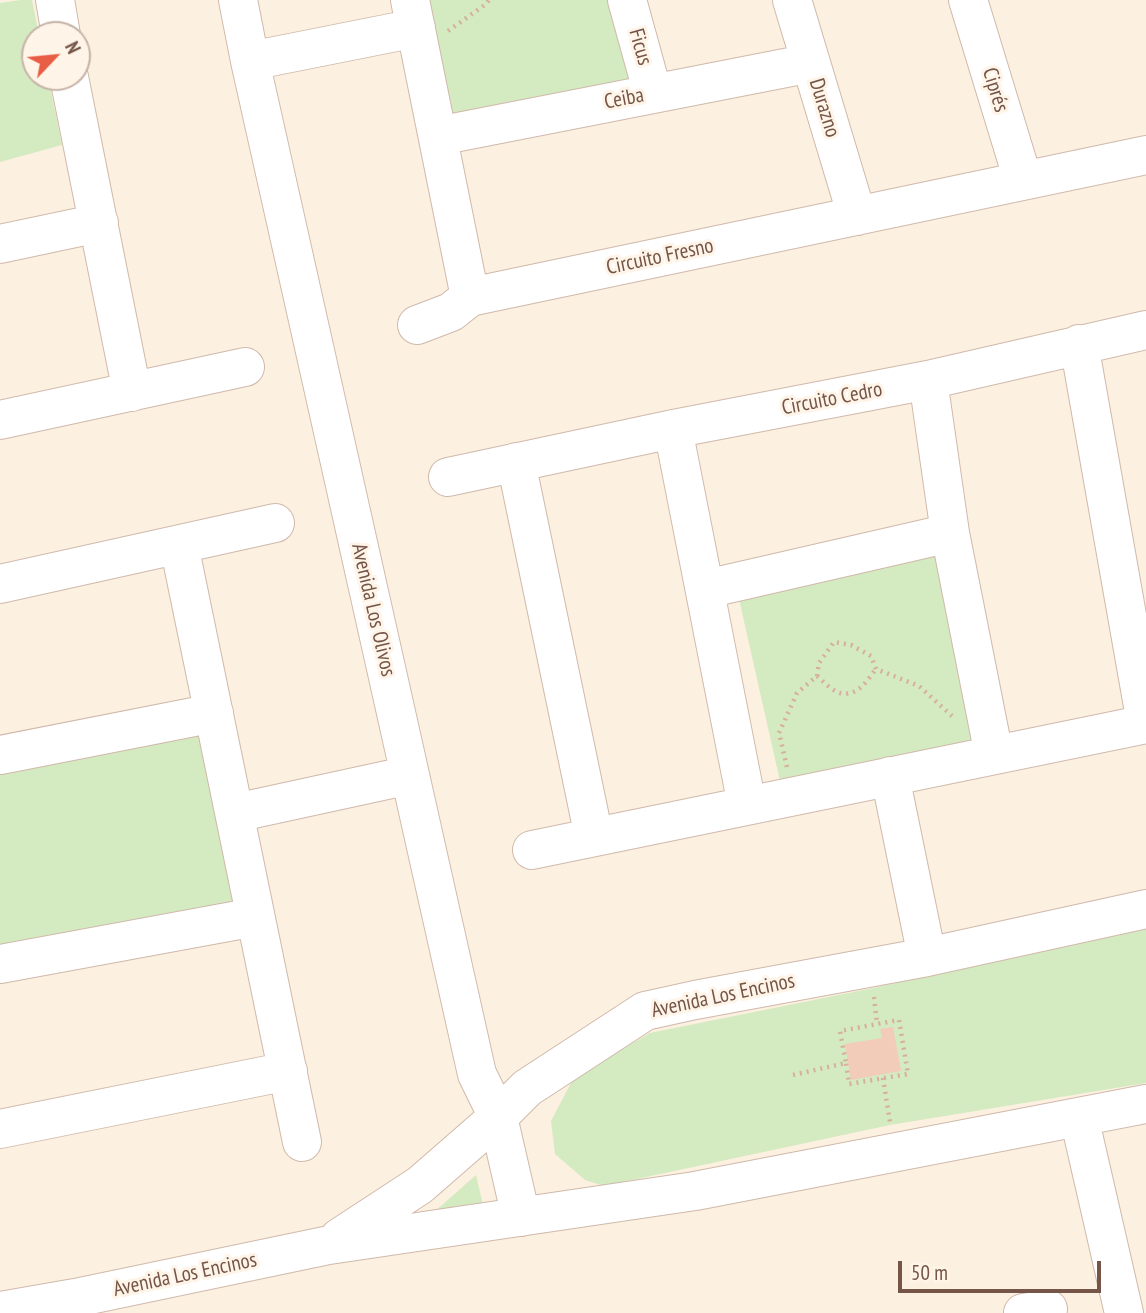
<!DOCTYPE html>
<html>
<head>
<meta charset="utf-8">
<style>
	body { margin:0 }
	#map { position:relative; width:1146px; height:1313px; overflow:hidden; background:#fcf0e1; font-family:"PT Sans Narrow",sans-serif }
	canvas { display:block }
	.north { position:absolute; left:21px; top:21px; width:70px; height:70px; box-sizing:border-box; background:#fff4e8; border:2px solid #c7b4a8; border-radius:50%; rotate:64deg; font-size:19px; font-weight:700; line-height:28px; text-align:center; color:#745548 }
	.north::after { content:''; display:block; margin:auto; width:24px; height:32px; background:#e85e44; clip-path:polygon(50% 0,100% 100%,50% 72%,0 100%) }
	.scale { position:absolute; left:898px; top:1261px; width:203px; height:32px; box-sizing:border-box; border:4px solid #745548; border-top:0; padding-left:9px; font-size:21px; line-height:24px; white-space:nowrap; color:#745548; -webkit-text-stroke:5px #fff4e8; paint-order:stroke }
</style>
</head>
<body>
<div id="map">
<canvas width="1146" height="1313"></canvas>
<div class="north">N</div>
<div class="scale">50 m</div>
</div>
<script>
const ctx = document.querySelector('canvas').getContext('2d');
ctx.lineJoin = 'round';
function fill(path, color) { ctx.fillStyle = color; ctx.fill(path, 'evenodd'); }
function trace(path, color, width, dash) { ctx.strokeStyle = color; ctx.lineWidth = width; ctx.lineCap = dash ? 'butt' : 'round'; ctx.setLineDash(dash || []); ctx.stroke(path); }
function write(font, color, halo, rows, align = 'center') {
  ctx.font = font + ' "PT Sans Narrow",sans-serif'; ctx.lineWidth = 6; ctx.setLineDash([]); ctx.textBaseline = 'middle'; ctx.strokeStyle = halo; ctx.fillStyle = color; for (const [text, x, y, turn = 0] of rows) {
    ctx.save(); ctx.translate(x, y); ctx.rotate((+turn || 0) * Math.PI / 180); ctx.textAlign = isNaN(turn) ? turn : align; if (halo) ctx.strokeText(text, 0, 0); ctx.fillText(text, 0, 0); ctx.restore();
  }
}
fill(new Path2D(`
	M21 0H32L39 35H35V77H48L62 145 0 162V3Z
	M427 0H615L640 88 456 126Z
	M938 553 976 748 780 781 739 599Z
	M204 728 239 908 0 951V768Z
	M1146 928V1083L890 1125 604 1186 585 1180 555 1154 551 1121 574 1077 650 1033 873 988Z
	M476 1175 483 1205 433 1213Z`), '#d4eac0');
fill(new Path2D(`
	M893 1027 901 1071 851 1080 845 1044 882 1038 880 1029Z`), '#f2ccb9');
const minor = new Path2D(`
	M55 0 61 35
	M238 0 250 61 477 1074 498 1117 521 1217
	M410 0 470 297
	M627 0 653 94
	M792 0 857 216
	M968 0 1023 180
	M250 61 416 28
	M69 77 132 392
	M438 136 811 63
	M0 244 99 223
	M417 325 451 312 470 297 1146 155
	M1079 344 1146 723
	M928 380 950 533 994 755
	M0 420 245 367
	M673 429 747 805
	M516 462 594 837
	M448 477 673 429 928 380 1146 330
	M179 545 302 1142
	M0 584 275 523
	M706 589 950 533
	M0 755 214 713
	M890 776 927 957
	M235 813 410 775
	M532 850 1146 724
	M0 964 255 917
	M1079 1117 1124 1313
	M0 1129 288 1071
	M339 1238 420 1185 498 1117 527 1088 645 1011 695 1000 927 957 1146 909
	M0 1311 75 1298 329 1245 695 1191 1146 1104
	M1023 1313 1048 1309`);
trace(minor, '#d0b9ab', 40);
trace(new Path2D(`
	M448 31 486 4 489 0
	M817 676C823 681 832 691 840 693 857 697 867 681 876 669
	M787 767 779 733 797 693 817 676 819 663 834 642 851 645 871 656 876 669 919 686 952 716
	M874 997 877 1024
	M793 1075 846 1063 840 1031 899 1020 908 1074 849 1084 846 1063
	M883 1078 890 1122`), '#d7af9c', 4.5, [2, 5]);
trace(minor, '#fff', 38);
write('21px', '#745548', '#fff4e8', [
	["Ficus",640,47,74],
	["Ciprés",995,90,73],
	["Ceiba",624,99,-11],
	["Durazno",824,108,73],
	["Circuito Fresno",660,257,-12],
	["Circuito Cedro",832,399,-11],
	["Avenida Los Olivos",373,610,77],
	["Avenida Los Encinos",723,996,-12],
	["Avenida Los Encinos",185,1275,-12]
]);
</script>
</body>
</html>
